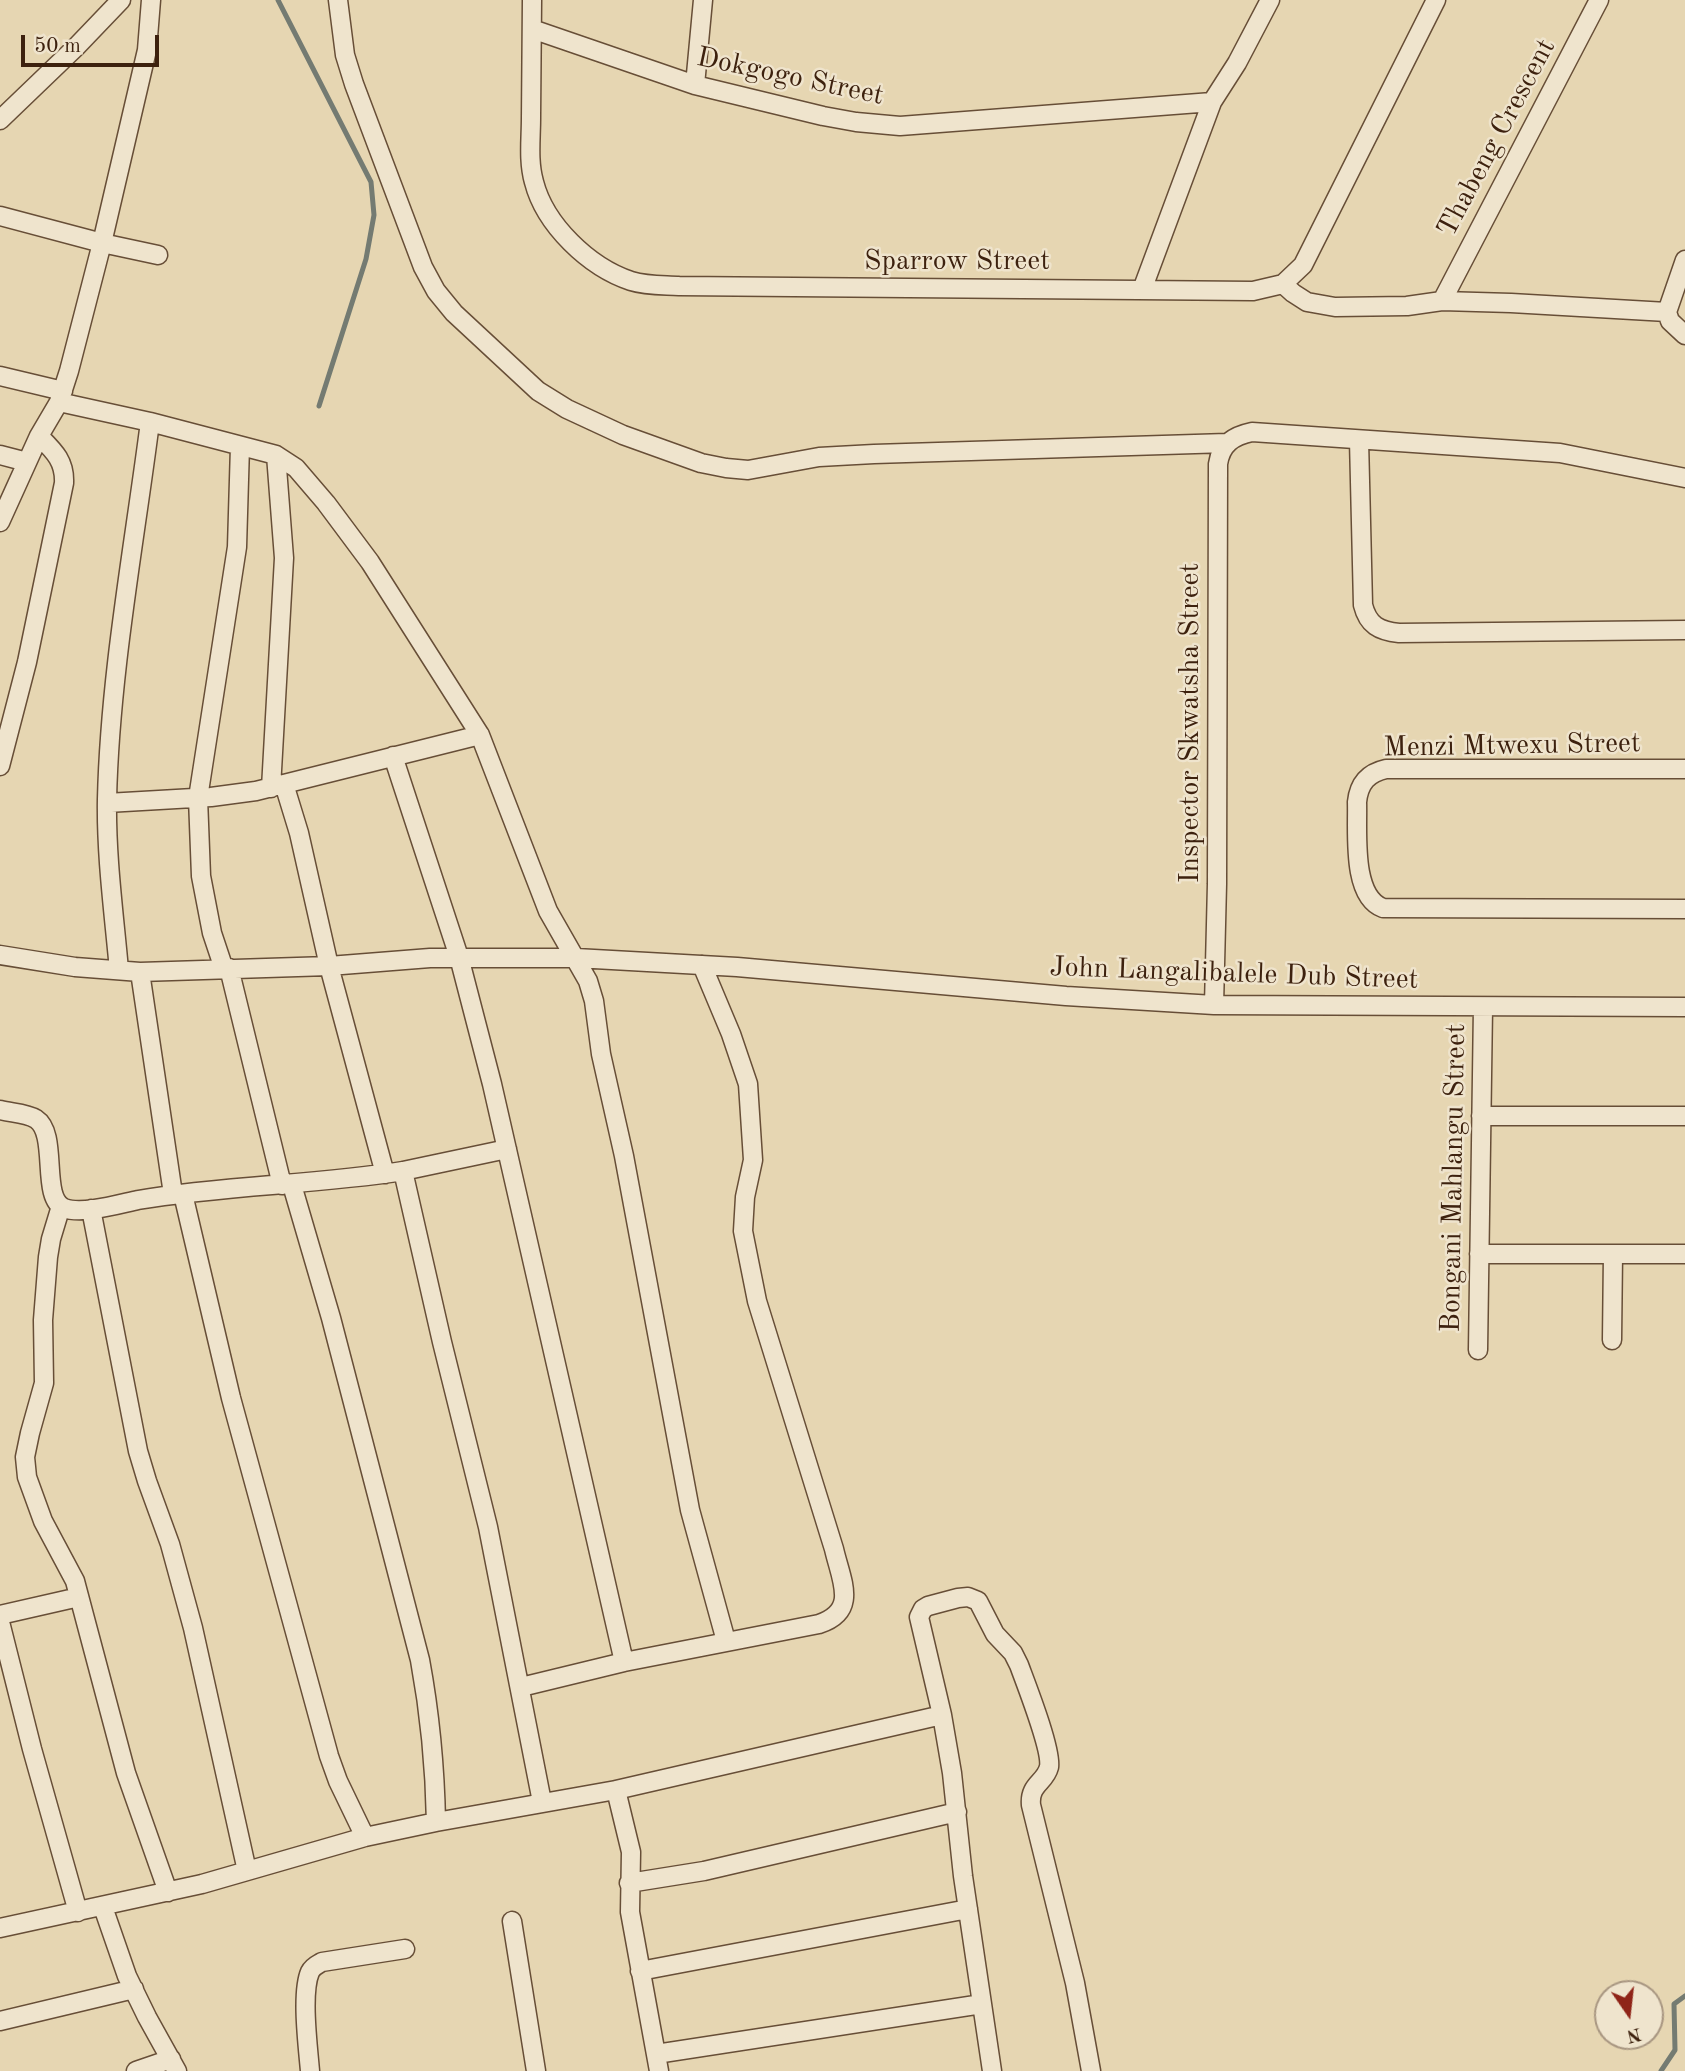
<!DOCTYPE html>
<html>
<head>
<meta charset="utf-8">
<style>
	body { margin:0 }
	#map { position:relative; width:1685px; height:2071px; overflow:hidden; background:#e6d6b2; font-family:"Old Standard TT",serif }
	canvas { display:block }
	.north { position:absolute; left:1594px; top:1980px; width:70px; height:70px; box-sizing:border-box; background:#efe4cd; border:2px solid #a89681; border-radius:50%; rotate:166deg; font-size:19px; font-weight:700; line-height:28px; text-align:center; color:#3d210e }
	.north::after { content:''; display:block; margin:auto; width:24px; height:32px; background:#8f2418; clip-path:polygon(50% 0,100% 100%,50% 72%,0 100%) }
	.scale { position:absolute; left:21px; top:35px; width:138px; height:32px; box-sizing:border-box; border:4px solid #3d210e; border-top:0; padding-left:9px; font-size:21px; line-height:24px; white-space:nowrap; color:#3d210e; -webkit-text-stroke:5px #efe4cd; paint-order:stroke }
</style>
</head>
<body>
<div id="map">
<canvas width="1685" height="2071"></canvas>
<div class="north">N</div>
<div class="scale">50 m</div>
</div>
<script>
const ctx = document.querySelector('canvas').getContext('2d');
ctx.lineJoin = 'round';
function trace(path, color, width, dash) { ctx.strokeStyle = color; ctx.lineWidth = width; ctx.lineCap = dash ? 'butt' : 'round'; ctx.setLineDash(dash || []); ctx.stroke(path); }
function write(font, color, halo, rows, align = 'center') {
  ctx.font = font + ' "Old Standard TT",serif'; ctx.lineWidth = 5; ctx.setLineDash([]); ctx.textBaseline = 'middle'; ctx.strokeStyle = halo; ctx.fillStyle = color; for (const [text, x, y, turn = 0] of rows) {
    ctx.save(); ctx.translate(x, y); ctx.rotate((+turn || 0) * Math.PI / 180); ctx.textAlign = isNaN(turn) ? turn : align; if (halo) ctx.strokeText(text, 0, 0); ctx.fillText(text, 0, 0); ctx.restore();
  }
}
trace(new Path2D(`
	M278 0 371 182 374 215 366 259 319 406
	M1661 2071 1675 2050 1674 2004 1685 1996`), '#747b72', 5);
const street = new Path2D(`
	M338 0 345 55 354 84 423 267 436 291 454 313 538 391 567 409 623 435 701 463 726 468 748 470 819 457 874 454 1227 443
	M532 0C532 39 531 78 531 118 531 139 528 161 534 182 545 225 589 267 631 281 647 286 663 285 679 286L1253 291 1283 284 1303 265 1436 0
	M532 29 695 85 823 116 856 122 900 126 1212 102 1237 63 1270 0
	M695 85 703 0
	M0 120 76 47 121 0
	M0 216 102 243 158 255
	M1283 284 1293 293 1307 302 1335 307 1407 306 1442 301 1511 303 1667 312
	M1142 290 1212 102
	M1442 301 1599 0
	M1667 312 1685 260
	M1667 312 1670 321 1685 335
	M0 376 63 391
	M59 402 150 422 276 455 296 468 326 503 370 562 480 735 548 911 588 981 594 1001 601 1054 624 1156 690 1510 726 1641
	M1359 440 1363 605C1368 625 1379 631 1399 633L1685 630
	M0 455 27 462
	M0 522 39 436 59 402 69 371 102 243 147 50 151 0
	M393 756 459 957 492 1084 624 1662
	M0 766 27 662 64 483C65 461 54 451 39 436
	M1685 769H1386C1368 773 1359 783 1357 802 1358 831 1351 896 1383 908L1685 909
	M284 784 299 833 329 966 385 1174
	M271 788 284 558 276 455
	M107 803 211 797 256 791 480 735
	M0 955 75 967 140 972 329 966 430 958H576L737 967 1066 996 1214 1005 1685 1007
	M229 968 282 1185
	M224 969 212 933 201 876 198 798 237 547 240 446
	M119 970C114 914 106 856 107 799 110 673 134 547 150 422
	M140 972 173 1194
	M1214 1005 1217 884 1218 464C1221 444 1233 436 1252 432L1560 453 1685 478
	M0 1110C11 1113 26 1113 36 1119 59 1134 40 1198 64 1208 82 1215 119 1204 138 1200 225 1185 315 1185 403 1171
	M1481 1116H1685
	M507 1149 403 1171 442 1342 488 1527 542 1802
	M292 1185 331 1318 420 1660C430 1714 435 1767 436 1822
	M183 1194 231 1398 329 1756 338 1781 365 1837
	M61 1206 51 1239 48 1257 43 1320 44 1383 30 1433 25 1457 27 1477 43 1521 75 1581 126 1773 168 1892
	M91 1209 138 1451 147 1481 170 1544 193 1628 247 1871
	M1479 1254H1685
	M1612 1340 1613 1254
	M1478 1350 1483 1007
	M0 1615 79 1597
	M0 1622 32 1749 78 1912
	M521 1687 624 1662 819 1624C859 1611 841 1580 834 1549L757 1301 743 1231 745 1197 753 1160 748 1084 731 1034 702 965
	M616 1790 631 1852 630 1912 659 2071
	M629 1883 704 1871 957 1812
	M103 1907 127 1976 147 2017 177 2071
	M512 1921 536 2071
	M0 1928 202 1884 365 1837 436 1822 616 1790 942 1715
	M640 1971 968 1909
	M0 2021 134 1989
	M656 2054 982 2004
	M136 2071 171 2059
	M310 2071C308 2047 301 1993 310 1972 313 1966 317 1965 322 1962L405 1949
	M992 2071 963 1876 952 1773 942 1715 919 1617 923 1609 928 1606 958 1598 968 1597 978 1601 995 1634 1013 1653 1019 1665C1026 1684 1052 1750 1049 1767 1045 1783 1029 1784 1031 1805L1075 1983 1091 2071`);
trace(street, '#674e37', 21);
trace(street, '#efe4cd', 18);
write('28px', '#3d210e', '#efe4cd', [
	["Dokgogo Street",790,77,12],
	["Thabeng Crescent",1497,138,-62],
	["Sparrow Street",957,262],
	["Inspector Skwatsha Street",1191,723,-90],
	["Menzi Mtwexu Street",1512,746,-1],
	["John Langalibalele Dub Street",1234,974,2],
	["Bongani Mahlangu Street",1454,1178,-89]
]);
</script>
</body>
</html>
